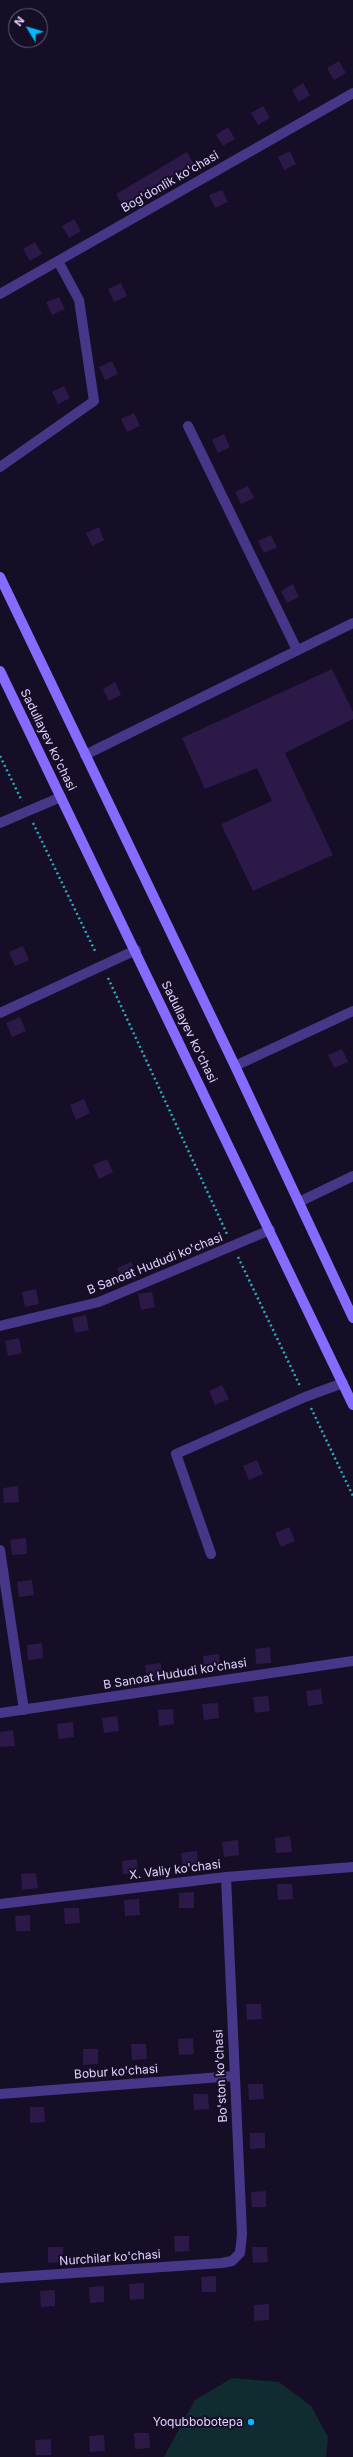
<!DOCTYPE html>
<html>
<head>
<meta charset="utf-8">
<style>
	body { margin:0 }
	#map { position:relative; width:353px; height:2457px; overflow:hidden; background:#160e27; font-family:Inter,sans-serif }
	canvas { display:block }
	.north { position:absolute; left:8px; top:8px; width:40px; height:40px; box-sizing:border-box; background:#160e27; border:1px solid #675d7d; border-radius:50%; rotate:308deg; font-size:11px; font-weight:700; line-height:16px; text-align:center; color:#e0d3ff }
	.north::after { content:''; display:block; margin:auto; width:14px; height:18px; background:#00bafe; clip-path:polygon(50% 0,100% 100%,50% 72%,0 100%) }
</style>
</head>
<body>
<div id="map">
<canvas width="353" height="2457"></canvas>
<div class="north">N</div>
</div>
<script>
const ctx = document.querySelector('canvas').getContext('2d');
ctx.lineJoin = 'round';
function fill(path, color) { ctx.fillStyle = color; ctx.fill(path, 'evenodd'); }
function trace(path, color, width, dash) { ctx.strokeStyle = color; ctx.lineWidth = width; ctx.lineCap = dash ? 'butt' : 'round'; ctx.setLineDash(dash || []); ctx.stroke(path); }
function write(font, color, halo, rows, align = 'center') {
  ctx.font = font + ' Inter,sans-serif'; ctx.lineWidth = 4; ctx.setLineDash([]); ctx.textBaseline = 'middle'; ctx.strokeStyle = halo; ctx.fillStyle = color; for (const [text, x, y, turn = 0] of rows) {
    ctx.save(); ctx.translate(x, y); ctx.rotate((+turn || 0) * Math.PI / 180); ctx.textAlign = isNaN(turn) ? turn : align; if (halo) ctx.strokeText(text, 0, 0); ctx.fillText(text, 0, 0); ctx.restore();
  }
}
fill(new Path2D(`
	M232 2378 279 2382 311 2406 328 2437 326 2457H164L195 2400Z`), '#112c31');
fill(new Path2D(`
	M339 61 346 73 334 80 327 68Z
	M303 83 310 95 299 102 292 90Z
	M263 106 270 118 258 125 251 113Z
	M228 127 235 139 223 146 216 135Z
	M290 151 296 164 284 170 278 157Z
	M187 152 194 164 123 206 116 194Z
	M222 190 228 202 215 208 209 195Z
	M74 219 81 231 69 238 62 226Z
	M35 242 42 254 30 261 23 249Z
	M121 283 127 296 114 302 108 289Z
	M59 297 65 309 52 315 46 302Z
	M112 361 118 374 105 380 99 367Z
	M64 386 70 398 58 404 52 392Z
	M134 413 140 426 127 432 121 419Z
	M224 434 230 447 218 453 212 440Z
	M248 486 254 498 241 504 235 492Z
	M99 527 104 540 92 546 86 533Z
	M271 535 277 547 264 553 258 541Z
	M293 584 299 597 287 603 281 591Z
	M332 669 353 712V719L285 753 333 855 253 891 221 824 272 801 257 768 205 789 182 738Z
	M115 682 121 695 109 701 103 689Z
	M23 946 29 960 15 966 9 952Z
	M20 1017 26 1031 12 1037 6 1023Z
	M342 1049 348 1062 334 1068 328 1055Z
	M84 1099 90 1113 76 1120 70 1105Z
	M107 1159 113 1172 99 1179 93 1165Z
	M131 1262 137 1276 123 1282 117 1268Z
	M36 1289 39 1304 25 1307 22 1292Z
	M152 1292 155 1307 141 1310 138 1294Z
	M86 1315 89 1330 75 1333 72 1318Z
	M19 1338 22 1353 8 1356 5 1341Z
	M222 1385 229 1399 215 1405 209 1391Z
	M257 1460 263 1474 249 1480 243 1466Z
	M18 1486 19 1502 4 1503 3 1488Z
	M289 1527 295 1541 281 1547 275 1533Z
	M26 1538 27 1554 12 1555 10 1540Z
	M32 1580 34 1595 19 1597 17 1582Z
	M42 1643 43 1658 28 1660 27 1645Z
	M270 1647 271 1663 256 1664 255 1649Z
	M219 1654 220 1670 205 1672 203 1656Z
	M161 1663 162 1678 147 1680 145 1665Z
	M321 1689 323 1704 308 1706 306 1691Z
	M268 1696 270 1711 255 1713 253 1697Z
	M218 1703 219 1718 204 1720 202 1704Z
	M173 1709 174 1724 159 1726 158 1710Z
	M117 1716 119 1731 104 1733 102 1718Z
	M73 1722 74 1737 59 1739 57 1724Z
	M13 1730 15 1746 0 1747V1732Z
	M290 1836 292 1852 276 1853 275 1838Z
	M238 1840 239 1855 224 1857 222 1842Z
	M197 1851 198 1867 183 1868 181 1853Z
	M137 1859 138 1873 123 1874 122 1861Z
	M36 1873 38 1888 22 1890 21 1874Z
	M277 1884H292L293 1899 278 1900Z
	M194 1892V1908H179V1893Z
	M139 1899 140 1915 125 1916 124 1900Z
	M64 1908H79L80 1923 65 1924Z
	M30 1915V1931H16L15 1916Z
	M246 2004H261L262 2019 247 2020Z
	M193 2038 194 2054 179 2055 178 2039Z
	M131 2044H146L147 2059 132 2060Z
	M83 2049H98V2064L83 2065Z
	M248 2084H263L264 2099 249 2100Z
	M193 2094H208L209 2109 194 2110Z
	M30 2107H44L45 2122 30 2123Z
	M250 2133H265V2148L250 2149Z
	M266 2191V2207H252L251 2192Z
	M174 2236H189V2251L175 2252Z
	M48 2247H63V2262L48 2263Z
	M252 2247H267L268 2262 253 2263Z
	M216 2276V2292H202L201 2277Z
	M144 2283V2299L130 2300 129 2284Z
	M104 2286V2302L90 2303 89 2287Z
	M55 2290V2306L41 2307 40 2291Z
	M269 2304V2320L254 2321V2305Z
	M134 2433H149L150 2448 135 2449Z
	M104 2435 105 2451 90 2452 89 2436Z
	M51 2439V2455H36L35 2440Z`), '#2b1948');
trace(new Path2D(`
	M0 756 22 801
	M33 823 96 953
	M108 978 227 1234
	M238 1257 300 1386
	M311 1408 353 1496`), '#29adbd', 2.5, [2, 3]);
trace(new Path2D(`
	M0 294 353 93
	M188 426 297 650
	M0 467 94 401 79 300 58 261
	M85 755 353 623
	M0 823 61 797
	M0 1013 136 950
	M235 1066 353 1011
	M299 1202 353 1176
	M0 1326 99 1302 270 1230
	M0 1550 24 1710
	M211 1554 176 1454 305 1397 343 1383
	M0 1713 353 1661
	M0 1904 226 1877 353 1867
	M0 2094 234 2076
	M0 2278 222 2263 232 2261 240 2253 242 2234 226 1877`), '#483788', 10);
trace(new Path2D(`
	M0 577 235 1066 353 1318
	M0 671 353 1405`), '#876aff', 10);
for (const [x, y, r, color] of [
	[251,2422,4,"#00bafe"]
]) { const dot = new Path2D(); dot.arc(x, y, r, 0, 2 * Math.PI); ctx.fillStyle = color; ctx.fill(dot); trace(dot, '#160e27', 1.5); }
write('12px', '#e0d3ff', '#160e27', [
	["Bog'donlik ko'chasi",170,182,-30],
	["Sadullayev ko'chasi",48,740,64],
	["Sadullayev ko'chasi",189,1032,64],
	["B Sanoat Hududi ko'chasi",155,1264,-22],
	["B Sanoat Hududi ko'chasi",175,1674,-9],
	["X. Valiy ko'chasi",175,1870,-7],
	["Bobur ko'chasi",116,2072,-4],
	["Bo'ston ko'chasi",221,2076,-93],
	["Nurchilar ko'chasi",110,2258,-4]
]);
write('12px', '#e0d3ff', '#160e27', [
	["Yoqubbobotepa",243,2422]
], 'right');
</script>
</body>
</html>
